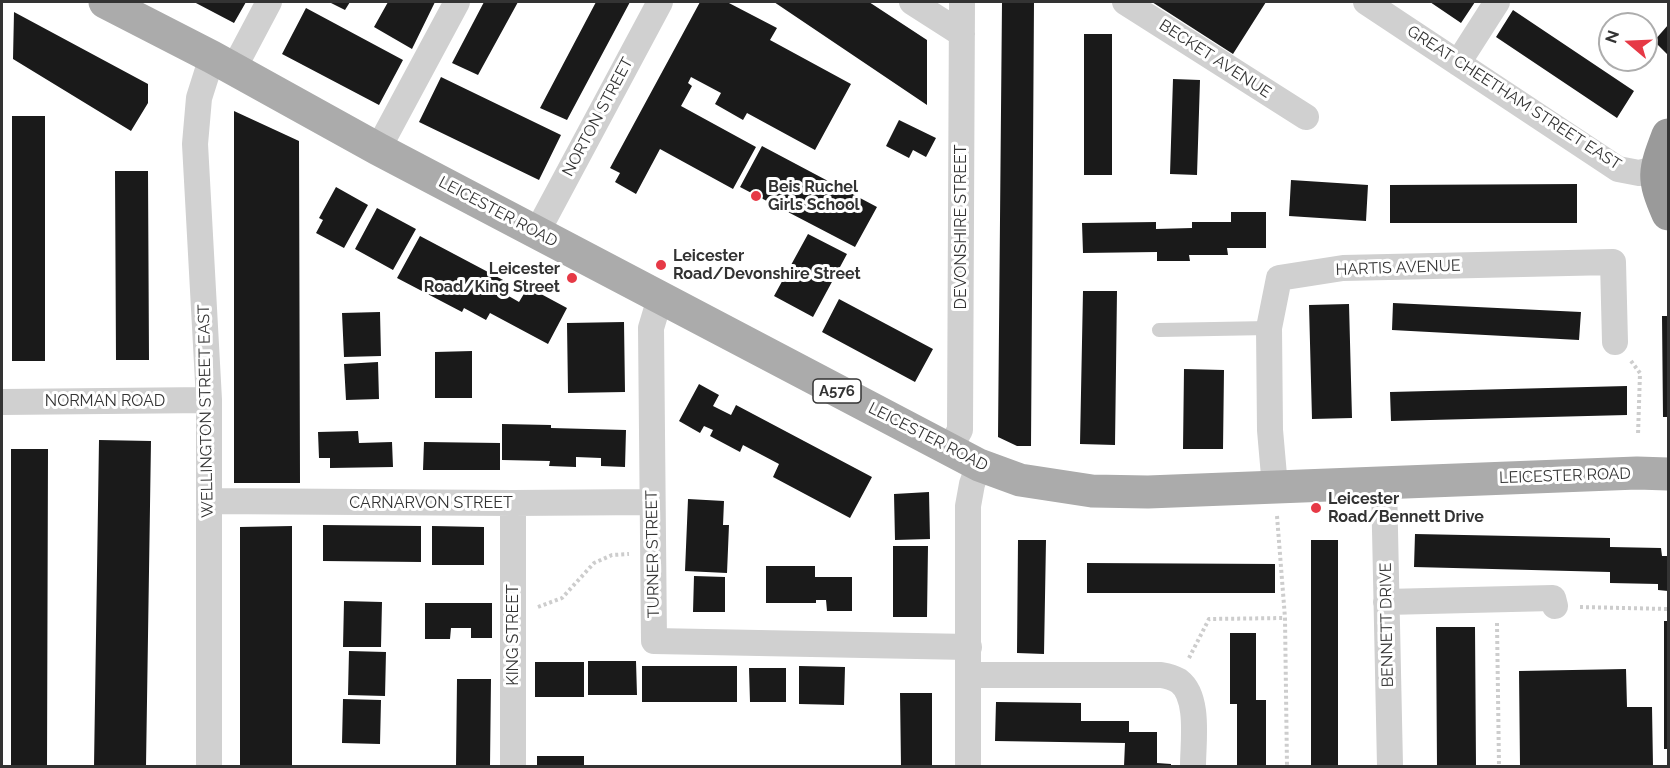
<!DOCTYPE html>
<html>
<head>
<meta charset="utf-8">
<style>
	body { margin:0 }
	#map { position:relative; width:1670px; height:768px; overflow:hidden; background:#fff; font-family:Raleway,sans-serif }
	canvas { display:block }
	.frame { position:absolute; inset:0; border:3px solid #333; pointer-events:none }
	.north { position:absolute; left:1598px; top:12px; width:60px; height:60px; box-sizing:border-box; background:#fff; border:2px solid #adadad; border-radius:50%; rotate:289deg; font-size:16px; font-weight:700; line-height:24px; text-align:center; color:#333 }
	.north::after { content:''; display:block; margin:auto; width:21px; height:27px; background:#e63946; clip-path:polygon(50% 0,100% 100%,50% 72%,0 100%) }
</style>
</head>
<body>
<div id="map">
<canvas width="1670" height="768"></canvas>
<div class="frame"></div>
<div class="north">N</div>
</div>
<script>
const ctx = document.querySelector('canvas').getContext('2d');
ctx.lineJoin = 'round';
function fill(path, color) { ctx.fillStyle = color; ctx.fill(path, 'evenodd'); }
function trace(path, color, width, dash) { ctx.strokeStyle = color; ctx.lineWidth = width; ctx.lineCap = dash ? 'butt' : 'round'; ctx.setLineDash(dash || []); ctx.stroke(path); }
function write(font, color, halo, rows, align = 'center') {
  ctx.font = font + ' Raleway,sans-serif'; ctx.lineWidth = 6; ctx.setLineDash([]); ctx.textBaseline = 'middle'; ctx.strokeStyle = halo; ctx.fillStyle = color; for (const [text, x, y, turn = 0] of rows) {
    ctx.save(); ctx.translate(x, y); ctx.rotate((+turn || 0) * Math.PI / 180); ctx.textAlign = isNaN(turn) ? turn : align; if (halo) ctx.strokeText(text, 0, 0); ctx.fillText(text, 0, 0); ctx.restore();
  }
}
fill(new Path2D(`
	M194 2H246L234 23Z
	M329 2H350L345 10Z
	M388 2H435L412 49 374 27Z
	M484 2H518L478 75 452 63Z
	M596 2H630L567 120 540 108Z
	M700 2H727L777 28 770 40 851 84 815 150 747 113 743 120 715 104 721 93 691 77 688 83 692 86 681 106 756 147 733 189 660 149 636 194 615 182 620 173 610 168Z
	M774 2H869L927 40V105Z
	M1002 2H1034L1031 446H1017L998 437Z
	M1152 2H1266L1233 54Z
	M1430 2H1475L1461 23Z
	M306 8 403 60 379 105 282 54Z
	M1513 10 1634 91 1617 118 1496 37Z
	M14 12 148 84V103L131 131 13 59Z
	M1668 25V55L1654 41Z
	M1084 34H1112V175H1084Z
	M441 77 561 135 539 180 419 122Z
	M1173 79 1200 80 1197 175 1170 174Z
	M234 111 299 141 300 483H234Z
	M12 116H45V361H12Z
	M899 120 936 138 926 157 913 150 909 158 886 146Z
	M762 146 877 207 855 247 740 187Z
	M115 171H148L149 360H116Z
	M1291 180 1368 185 1366 221 1289 216Z
	M1577 184V223H1390V185Z
	M336 187 368 205 344 248 316 233 323 220 319 218Z
	M377 208 416 229 393 270 355 249Z
	M1231 212H1266V248H1227L1228 255H1189L1190 261H1157V252L1083 253 1082 223 1156 222V229L1192 228V222H1231Z
	M808 234 847 254 813 317 774 296Z
	M420 236 505 281 500 291 519 302 528 287 567 308 548 344 490 313 486 320 464 308 462 312 397 278Z
	M1083 291H1117L1115 445 1080 444Z
	M839 299 933 349 915 382 822 332Z
	M1393 303 1581 312 1579 340 1392 330Z
	M1349 304 1352 418 1312 419 1309 305Z
	M380 312 381 356 344 357 342 313Z
	M1662 316H1668V417H1663Z
	M624 322 625 392 568 393 567 323Z
	M472 351V398H435V352Z
	M378 362 379 399 346 400 344 364Z
	M1184 369 1224 370 1223 449H1183Z
	M699 384 719 395 713 406 731 415 736 405 872 477 850 518 773 477 779 464 743 445 740 452 710 436 713 430 704 426 700 433 679 421Z
	M1627 386V415L1391 421 1390 392Z
	M502 424 551 425V428L626 430 625 467 601 466V458L576 457V467L549 466 550 461 502 460Z
	M358 431 359 443 392 442 393 467 330 468V458H319L318 432Z
	M99 440 151 441 146 766H94Z
	M424 442 500 443V470H423Z
	M11 449H48L47 766H11Z
	M929 492 930 539 895 540 894 494Z
	M688 499 724 501 723 525H729L727 573 685 571Z
	M323 525 421 526V562L323 561Z
	M292 526V766H240V527Z
	M432 526 484 527V565H432Z
	M1415 534 1610 538V547L1661 548 1662 556H1668V591L1658 590V584L1610 583V572L1414 567Z
	M1018 540H1046L1044 654 1017 653Z
	M1311 540H1338V766H1311Z
	M893 546H928L927 617H893Z
	M1087 563 1275 564V593H1087Z
	M766 566H815V577H852V611H827L826 600H816V603H766Z
	M694 576 725 577V612H693Z
	M344 601 382 602 381 647H343Z
	M425 603H492V638H471V628H451L450 639H425Z
	M1664 621H1668V749H1664Z
	M1436 627H1475L1476 766H1437Z
	M1230 633H1256V700H1266V766H1237V704H1230Z
	M349 651 386 652 385 696 348 695Z
	M588 661H636L637 695H588Z
	M535 662H584V697H535Z
	M642 666H737V702H642Z
	M799 666 845 667 844 705 799 704Z
	M749 668H786V702H750Z
	M1626 669 1627 707H1652L1653 766H1520L1519 671Z
	M457 679H491L490 766H456Z
	M900 693H932V766H901Z
	M343 699 381 700 380 744 342 743Z
	M996 702 1081 703V721H1129V732H1157V763L1171 764V766H1124L1125 743 995 741Z
	M537 756H584V766H537Z`), '#1a1a1a');
trace(new Path2D(`
	M1631 361 1640 373 1638 435
	M1277 516 1285 618 1287 766
	M538 607 562 598 594 563 612 555 629 554
	M1580 607 1668 609
	M1497 623 1499 766
	M1189 658 1209 619 1285 618`), '#cdcdcd', 4, [3, 3]);
trace(new Path2D(`
	M1159 330 1269 328`), '#d0d0d0', 14);
trace(new Path2D(`
	M912 2 962 34
	M1125 2 1306 117
	M1366 2 1618 169 1639 173 1656 169
	M1458 63 1497 2
	M233 70 269 2
	M378 149 457 2
	M537 232 660 2
	M660 298 651 328 654 641 969 647
	M2 402 209 400
	M949 449 960 430 962 2
	M1384 483 1390 766
	M1275 487 1270 430 1269 328 1279 278 1343 268 1613 262 1615 342
	M209 501 513 503 652 502
	M513 503V766
	M1386 602 1553 598 1555 606
	M968 675H1161C1167 676 1174 678 1179 681 1200 697 1193 742 1193 766
	M209 766V400L195 144 199 98 212 57
	M968 766V506L972 484 979 465`), '#d0d0d0', 26);
trace(new Path2D(`
	M105 2 212 57 378 149 979 465 1020 480 1092 491 1148 492 1637 473 1668 474`), '#ababab', 33);
trace(new Path2D(`
	M1668 135C1654 172 1652 177 1668 214`), '#9a9a9a', 33);
for (const [x, y, r, color] of [
	[756,196,6,"#e63946"],
	[661,265,6,"#e63946"],
	[572,278,6,"#e63946"],
	[1316,508,6,"#e63946"]
]) { const dot = new Path2D(); dot.arc(x, y, r, 0, 2 * Math.PI); ctx.fillStyle = color; ctx.fill(dot); trace(dot, '#fff', 2); }
for (const [x, y, w] of [
	[837,391,48]
]) { const box = new Path2D(); box.roundRect(x - w / 2, y - 12, w, 24, 4.5); ctx.fillStyle = '#fff'; ctx.fill(box); trace(box, '#333', 1.5); }
write('bold 15px', '#333', null, [
	["A576",837,391]
]);
write('16px', '#333', '#fff', [
	["BECKET AVENUE",1215,59,33],
	["GREAT CHEETHAM STREET EAST",1514,98,33],
	["NORTON STREET",598,117,-62],
	["LEICESTER ROAD",498,212,28],
	["DEVONSHIRE STREET",961,227,-90],
	["HARTIS AVENUE",1398,268,-2],
	["NORMAN ROAD",105,401],
	["WELLINGTON STREET EAST",206,411,-91],
	["LEICESTER ROAD",928,437,27],
	["LEICESTER ROAD",1565,476,-2],
	["CARNARVON STREET",431,503],
	["TURNER STREET",653,554,-91],
	["BENNETT DRIVE",1387,625,-91],
	["KING STREET",513,635,-90]
]);
write('bold 16px', '#333', '#fff', [
	["Beis Ruchel",768,187],
	["Girls School",768,205],
	["Leicester",673,256],
	["Road/Devonshire Street",673,274],
	["Leicester",560,269,"right"],
	["Road/King Street",560,287,"right"],
	["Leicester",1328,499],
	["Road/Bennett Drive",1328,517]
], 'left');
</script>
</body>
</html>
